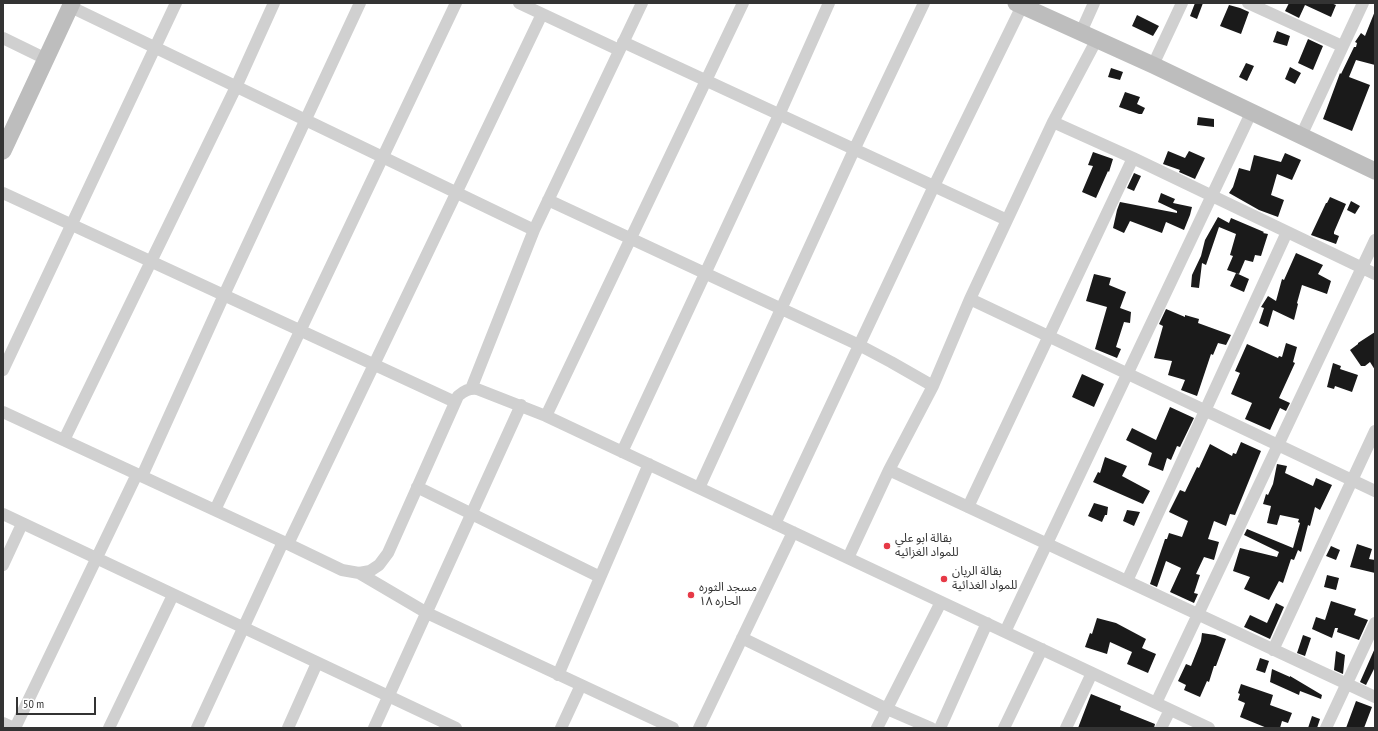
<!DOCTYPE html>
<html>
<head>
<meta charset="utf-8">
<style>
	body { margin:0 }
	#map { position:relative; width:1378px; height:731px; overflow:hidden; background:#fff; font-family:"PT Sans Narrow",sans-serif }
	canvas { display:block }
	.frame { position:absolute; inset:0; border:4px solid #333; pointer-events:none }
	.scale { position:absolute; left:16px; top:697px; width:80px; height:18px; box-sizing:border-box; border:2px solid #333; border-top:0; padding-left:5px; font-size:12px; line-height:14px; white-space:nowrap; color:#333; -webkit-text-stroke:3px #fff; paint-order:stroke }
</style>
</head>
<body>
<div id="map">
<canvas width="1378" height="731"></canvas>
<div class="frame"></div>
<div class="scale">50 m</div>
</div>
<script>
const ctx = document.querySelector('canvas').getContext('2d');
ctx.lineJoin = 'round';
function fill(path, color) { ctx.fillStyle = color; ctx.fill(path, 'evenodd'); }
function trace(path, color, width, dash) { ctx.strokeStyle = color; ctx.lineWidth = width; ctx.lineCap = dash ? 'butt' : 'round'; ctx.setLineDash(dash || []); ctx.stroke(path); }
function write(font, color, halo, rows, align = 'center') {
  ctx.font = font + ' "PT Sans Narrow","Noto Sans Arabic",sans-serif'; ctx.lineWidth = 4; ctx.setLineDash([]); ctx.textBaseline = 'middle'; ctx.strokeStyle = halo; ctx.fillStyle = color; for (const [text, x, y, turn = 0] of rows) {
    ctx.save(); ctx.translate(x, y); ctx.rotate((+turn || 0) * Math.PI / 180); ctx.textAlign = isNaN(turn) ? turn : align; if (halo) ctx.strokeText(text, 0, 0); ctx.fillText(text, 0, 0); ctx.restore();
  }
}
fill(new Path2D(`
	M1195 3H1203L1197 19 1190 16Z
	M1289 3H1331L1336 5 1331 17 1305 5 1299 18 1285 11Z
	M1229 5 1240 8 1249 12 1241 34 1220 26Z
	M1375 11V65L1356 60 1349 77 1370 85 1352 131 1323 119 1340 73 1341 74 1354 47H1356L1357 43 1355 42 1361 33 1365 36Z
	M1137 15 1159 26 1153 36 1132 26Z
	M1277 31 1290 36 1287 46 1273 42Z
	M1308 39 1323 46 1313 70 1298 63Z
	M1246 63 1254 66 1247 81 1239 77Z
	M1290 67 1301 73 1295 84 1285 79Z
	M1111 68 1123 72 1120 80 1108 77Z
	M1125 92 1140 97 1137 104 1145 108 1142 114H1139L1119 107Z
	M1198 117 1214 119V127L1197 125Z
	M1168 151 1185 158 1189 151 1205 158 1195 179 1179 172 1180 170 1163 164Z
	M1093 152 1113 159 1109 172 1108 171 1096 198 1082 192 1093 166 1088 165Z
	M1285 153 1301 160 1292 180 1277 174 1271 195 1284 200 1278 217 1259 210 1229 193 1233 187 1239 168 1250 171 1254 155 1281 162Z
	M1134 173 1141 176 1134 191 1127 188Z
	M1161 193 1175 199 1173 203 1192 207 1190 215 1184 230 1166 222 1162 233 1130 221 1124 233 1113 228 1117 210 1120 202 1177 213V211L1158 202Z
	M1330 197 1346 204 1334 232V234L1339 236 1336 244 1311 235 1326 203H1327Z
	M1351 201 1360 206 1355 214 1347 210Z
	M1218 217 1229 223 1231 218 1264 232 1263 233 1268 234 1261 256 1255 255 1253 262 1245 260 1239 274 1227 270 1233 256 1230 255 1236 234 1219 227 1206 265 1202 263 1199 288 1191 287 1192 275 1201 256 1205 240Z
	M1296 253 1323 265 1318 274 1331 281 1327 294 1302 285 1297 303 1298 304 1294 320 1273 310 1268 327 1259 323 1264 308 1261 307 1268 296 1276 301 1282 279 1284 280Z
	M1236 273 1249 279 1244 292 1230 286Z
	M1094 274 1111 278 1109 285 1126 292 1120 308 1131 312 1130 323 1124 322 1116 347 1121 349 1117 358 1095 349 1107 307 1086 301Z
	M1166 309 1185 317V315L1199 319 1198 323 1231 335 1226 345 1218 343 1213 355 1211 354 1197 396 1181 390 1185 380 1168 375 1172 361 1154 358 1163 326 1159 324Z
	M1375 332V370L1370 362 1365 366H1361L1350 350 1358 344V343Z
	M1286 343 1297 347 1293 362 1295 363 1279 398 1290 403 1286 411 1280 408 1270 430 1245 419 1252 403 1231 394 1240 373 1235 371 1247 344 1278 358 1279 356 1282 357Z
	M1333 363 1341 366 1340 369 1358 375 1352 392 1335 386 1334 389 1327 387Z
	M1082 374 1104 384 1094 407 1072 397Z
	M1170 407 1194 418 1180 447 1177 446 1171 460 1167 458 1163 471 1148 465 1152 453 1126 440 1132 428 1156 440Z
	M1241 442 1261 451 1235 515 1230 514 1226 526 1214 521 1208 539 1219 542 1214 560 1204 557 1196 574 1200 575 1194 593 1198 594 1194 603 1170 592 1181 568 1166 561 1157 587 1150 584 1165 539H1167L1169 533 1182 537 1188 521 1169 512 1180 490 1185 492 1197 467 1199 468 1210 444 1232 456 1233 453 1236 454Z
	M1105 457 1127 466 1122 476 1150 491 1143 504 1093 482 1098 472 1100 473Z
	M1277 464 1287 466 1285 473 1313 486 1316 478 1332 485 1320 510 1315 507 1310 526 1308 525 1301 552 1298 550 1294 560 1291 559 1283 583 1279 581 1269 600 1244 589 1250 577 1233 571 1240 548 1277 557 1279 552 1244 535 1247 529 1293 548 1300 523 1298 522 1299 519 1280 515 1277 525 1267 523 1271 506 1263 504 1266 494 1268 495 1273 484Z
	M1094 503 1108 507 1107 515H1105L1102 522 1088 516Z
	M1127 510 1140 512 1134 526 1123 521Z
	M1357 544 1372 549 1369 559 1375 560V573L1350 567Z
	M1331 546 1340 550 1336 560 1326 556Z
	M1327 575 1339 578 1336 590 1324 587Z
	M1331 601 1356 609 1354 615 1368 620 1359 640 1337 632 1338 628H1335L1332 638 1312 629 1316 617 1325 620Z
	M1276 603 1284 607 1270 639 1244 627 1250 615 1267 623Z
	M1097 618 1116 623 1146 639 1142 648 1156 654 1148 673 1127 664 1132 652 1110 642 1107 654 1085 647 1090 633 1092 634Z
	M1202 633 1215 635 1226 639 1216 666H1214L1209 682 1207 681 1200 697 1184 690 1186 685 1178 681 1186 664 1191 666 1201 641Z
	M1303 635 1311 638 1305 656 1297 653Z
	M1375 648V667L1366 685 1360 682Z
	M1336 651 1345 655 1343 674 1334 670Z
	M1260 658 1269 661 1265 673 1256 670Z
	M1272 669 1290 677V676L1322 695 1321 699 1300 691 1299 695 1270 682Z
	M1241 684 1273 695 1270 705 1292 713 1288 723 1282 721 1280 728H1267L1240 717 1245 703 1238 700 1240 694 1238 693Z
	M1091 694 1121 706 1120 710 1155 724 1154 728H1078Z
	M1356 701 1372 707 1364 728H1346Z
	M1312 716 1320 719 1317 728H1308Z`), '#1a1a1a');
trace(new Path2D(`
	M519 3 619 50
	M1248 3 1342 46
	M71 7 534 230
	M1081 32 1094 3
	M3 38 46 59
	M623 42 1007 220
	M1153 65 1182 3
	M1053 122 1133 158 1375 274
	M1301 136 1363 3
	M3 193 455 402
	M548 200 859 345 891 362 933 386
	M970 299 1375 491
	M3 370 176 3
	M471 389 534 230 642 3
	M3 412 288 544 342 570 359 573 370 571 379 565 388 553 458 396C464 391 469 388 477 389L546 416 1209 728
	M546 416 743 3
	M64 440 236 87 274 3
	M622 452 779 115 829 3
	M889 470 1375 697
	M142 476 224 295 360 3
	M417 487 600 577
	M699 488 854 150 924 3
	M968 507 1133 158
	M215 510 456 3
	M3 514 456 728
	M775 524 934 186 1022 6
	M288 544 542 14
	M848 558 889 470 933 386 970 299 1053 122 1097 39
	M3 565 22 524
	M359 573 427 613 673 728
	M1127 581 1287 232
	M1005 632 1251 113
	M742 638 887 709 931 728
	M1273 650 1375 431
	M558 675 649 464
	M1156 703 1375 240
	M3 723 14 728
	M15 728 137 474
	M109 728 173 595
	M197 728 283 542
	M288 728 317 663
	M374 728 521 405
	M561 728 581 685
	M699 728 793 532
	M877 728 941 602
	M940 728 987 623
	M1004 728 1042 649
	M1066 728 1092 673
	M1161 728 1170 710
	M1326 728 1375 623`), '#d0d0d0', 12);
trace(new Path2D(`
	M1016 3 1153 65 1375 171
	M3 151 72 3`), '#bdbdbd', 17);
for (const [x, y, r, color] of [
	[887,546,4,"#e63946"],
	[944,579,4,"#e63946"],
	[691,595,4,"#e63946"]
]) { const dot = new Path2D(); dot.arc(x, y, r, 0, 2 * Math.PI); ctx.fillStyle = color; ctx.fill(dot); trace(dot, '#fff', 1.5); }
write('12px', '#333', '#fff', [
	["بقالة ابو علي",895,539],
	["للمواد الغزائيه",895,553],
	["بقالة الريان",952,572],
	["للمواد الغذائية",952,586],
	["مسجد الثوره",699,588],
	["الحاره ١٨",699,602]
], 'left');
</script>
</body>
</html>
